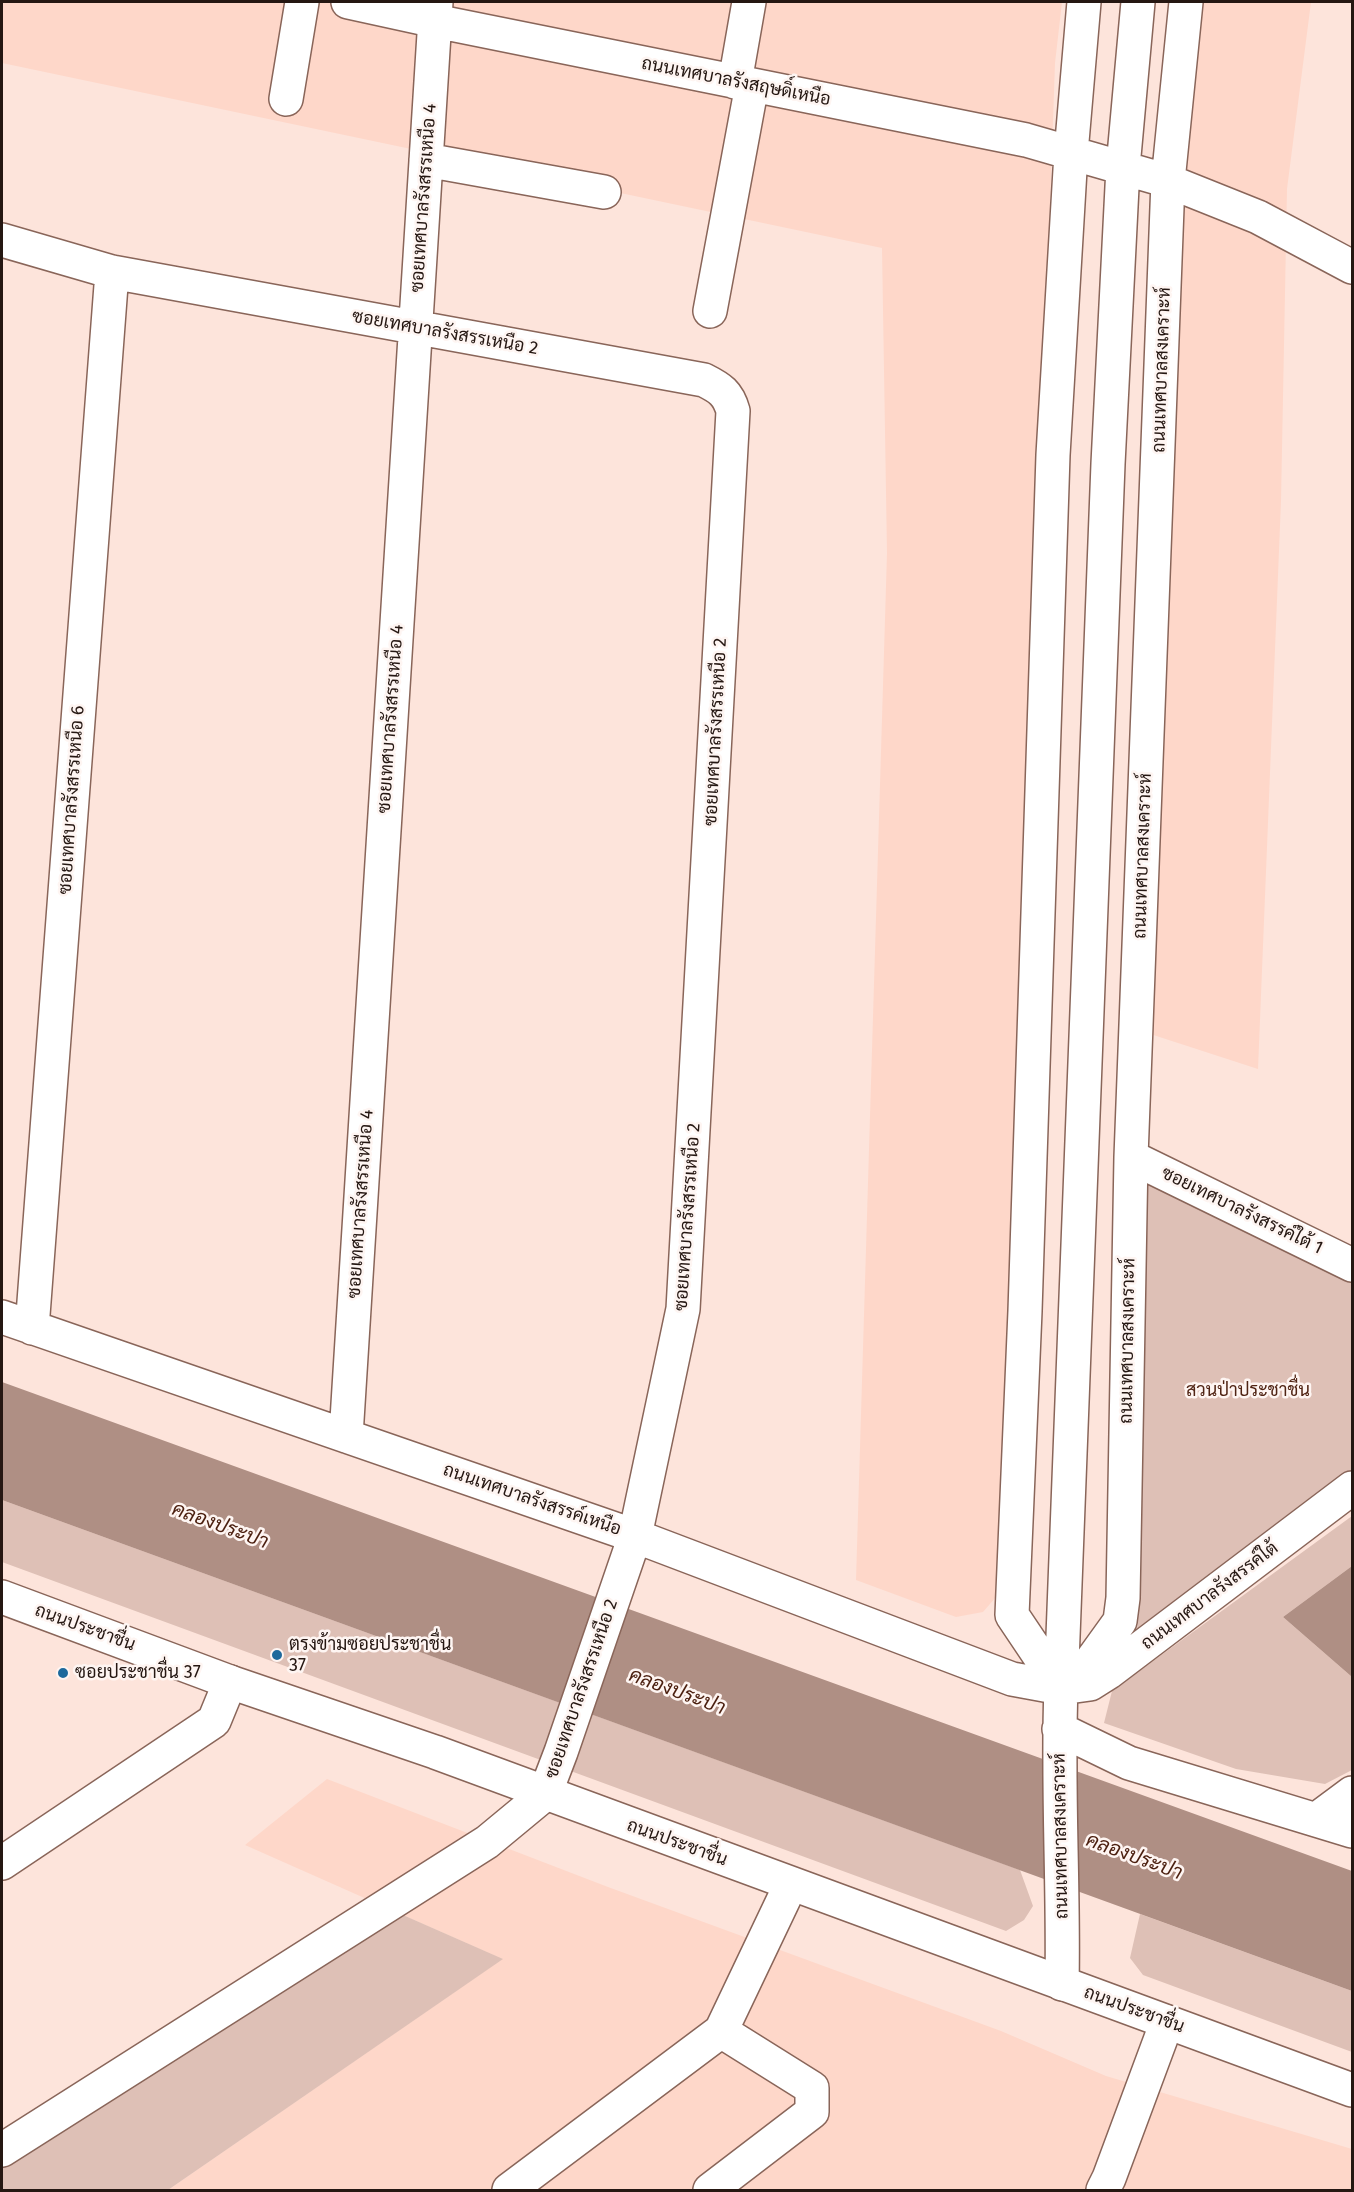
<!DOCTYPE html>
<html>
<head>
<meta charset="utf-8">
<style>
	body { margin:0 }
	#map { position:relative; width:1354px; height:2192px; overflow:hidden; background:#fde4db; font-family:"Fira Sans",sans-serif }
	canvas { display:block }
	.frame { position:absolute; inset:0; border:3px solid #251712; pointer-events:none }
</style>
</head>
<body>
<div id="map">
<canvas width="1354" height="2192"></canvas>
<div class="frame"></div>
</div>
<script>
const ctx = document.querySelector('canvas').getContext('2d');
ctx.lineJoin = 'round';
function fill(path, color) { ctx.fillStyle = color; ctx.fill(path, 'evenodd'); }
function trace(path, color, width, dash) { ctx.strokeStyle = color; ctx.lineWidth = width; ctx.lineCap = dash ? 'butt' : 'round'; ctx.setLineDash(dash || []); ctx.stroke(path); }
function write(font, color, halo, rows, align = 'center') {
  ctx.font = font + ' "Fira Sans",Sarabun,sans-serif'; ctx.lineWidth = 5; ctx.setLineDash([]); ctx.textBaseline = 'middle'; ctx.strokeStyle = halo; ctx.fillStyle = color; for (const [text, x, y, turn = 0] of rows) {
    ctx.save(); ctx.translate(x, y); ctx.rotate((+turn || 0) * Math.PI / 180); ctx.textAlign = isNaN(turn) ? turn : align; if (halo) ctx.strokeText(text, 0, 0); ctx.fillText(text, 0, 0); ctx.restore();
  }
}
fill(new Path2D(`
	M2 2H1062L1055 63 1018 1134 996 1597 983 1612 956 1617 856 1580 887 553 882 248 2 63Z
	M1195 2H1311L1287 189 1281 501 1258 1069 1138 1030 1181 138Z
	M327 1779 608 1887 1001 2031 1106 2076 1352 2149V2190H168L502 1959 245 1845Z`), '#fed7c9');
fill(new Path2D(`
	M1147 1184 1352 1274V1474L1137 1635Z
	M2 1500 1020 1870 1033 1906 1024 1920 1006 1931 2 1562Z
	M1352 1516V1566L1283 1617 1352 1677V1770L1325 1784 1236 1769 1104 1723 1112 1691Z
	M1140 1914 1352 1991V2052L1143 1975 1130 1958Z
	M403 1915 503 1959 168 2190H2V2164Z`), '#dec0b6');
fill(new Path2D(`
	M2 1382 1352 1871V1991L2 1500Z
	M1352 1566V1677L1283 1617Z`), '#af8f84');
const minor = new Path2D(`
	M348 2 435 21 1026 140 1168 181 1258 217 1352 267
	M735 82 749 2
	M286 99 302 2
	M426 160 604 192
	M2 240 112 272 704 380C720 388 728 393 733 411L683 1309 635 1536 561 1752 545 1794 487 1842 2 2150
	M710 311 752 85
	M1131 1157 1352 1265
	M2 1317 635 1536 1012 1679 1061 1688 1090 1684 1109 1672 1352 1488
	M32 1328 112 272
	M346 1436 436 2
	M1061 1688 1089 1664 1120 1621 1123 1598 1131 1157 1168 181 1186 2
	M1061 1688 1012 1615 1025 1311 1053 455 1071 153 1084 2
	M1059 1729 1129 1763 1352 1831
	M1317 1819 1352 1793
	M2 1863 214 1721 230 1682
	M1062 1984C1064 1885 1057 1786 1061 1688L1108 464 1123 167 1138 2
	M509 2190 721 2031 791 1884
	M710 2190 812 2112V2088L721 2031
	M1103 2190 1109 2178 1167 2022`);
const major = new Path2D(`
	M2 1597 230 1682 435 1752 1352 2090`);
trace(minor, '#896559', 36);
trace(major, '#896559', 36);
trace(minor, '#fff', 33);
trace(major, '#fff', 33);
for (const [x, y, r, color] of [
	[277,1655,6,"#1d699c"],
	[63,1673,6,"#1d699c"]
]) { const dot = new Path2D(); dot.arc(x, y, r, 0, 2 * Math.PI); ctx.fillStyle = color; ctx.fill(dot); trace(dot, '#fef5f2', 2); }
write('18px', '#251712', '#fef5f2', [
	["ถนนเทศบาลรังสฤษดิ์เหนือ",736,82,11],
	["ซอยเทศบาลรังสรรเหนือ 4",424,198,-86],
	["ซอยเทศบาลรังสรรเหนือ 2",445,333,10],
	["ถนนเทศบาลสงเคราะห์",1162,370,-88],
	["ซอยเทศบาลรังสรรเหนือ 4",391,719,-86],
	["ซอยเทศบาลรังสรรเหนือ 2",716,732,-87],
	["ซอยเทศบาลรังสรรเหนือ 6",72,800,-86],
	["ถนนเทศบาลสงเคราะห์",1143,856,-88],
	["ซอยเทศบาลรังสรรเหนือ 4",361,1204,-86],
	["ซอยเทศบาลรังสรรค์ใต้ 1",1242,1211,26],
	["ซอยเทศบาลรังสรรเหนือ 2",688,1217,-86],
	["ถนนเทศบาลสงเคราะห์",1128,1341,-89],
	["ถนนเทศบาลรังสรรค์เหนือ",532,1500,19],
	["ถนนเทศบาลรังสรรค์ใต้",1210,1596,-37],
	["ถนนประชาชื่น",85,1628,20],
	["ซอยเทศบาลรังสรรเหนือ 2",582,1689,-71],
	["ถนนเทศบาลสงเคราะห์",1061,1836,-91],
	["ถนนประชาชื่น",677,1843,20],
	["ถนนประชาชื่น",1134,2010,20]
]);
write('18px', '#502414', '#fef5f2', [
	["สวนป่าประชาชื่น",1248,1391]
]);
write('18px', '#251712', '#fef5f2', [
	["ตรงข้ามซอยประชาชื่น",289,1645],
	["37",289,1666],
	["ซอยประชาชื่น 37",75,1673]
], 'left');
write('italic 20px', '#4b1f0f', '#fef5f2', [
	["คลองประปา",220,1526,20],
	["คลองประปา",677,1692,20],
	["คลองประปา",1134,1857,20]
]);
</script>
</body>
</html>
